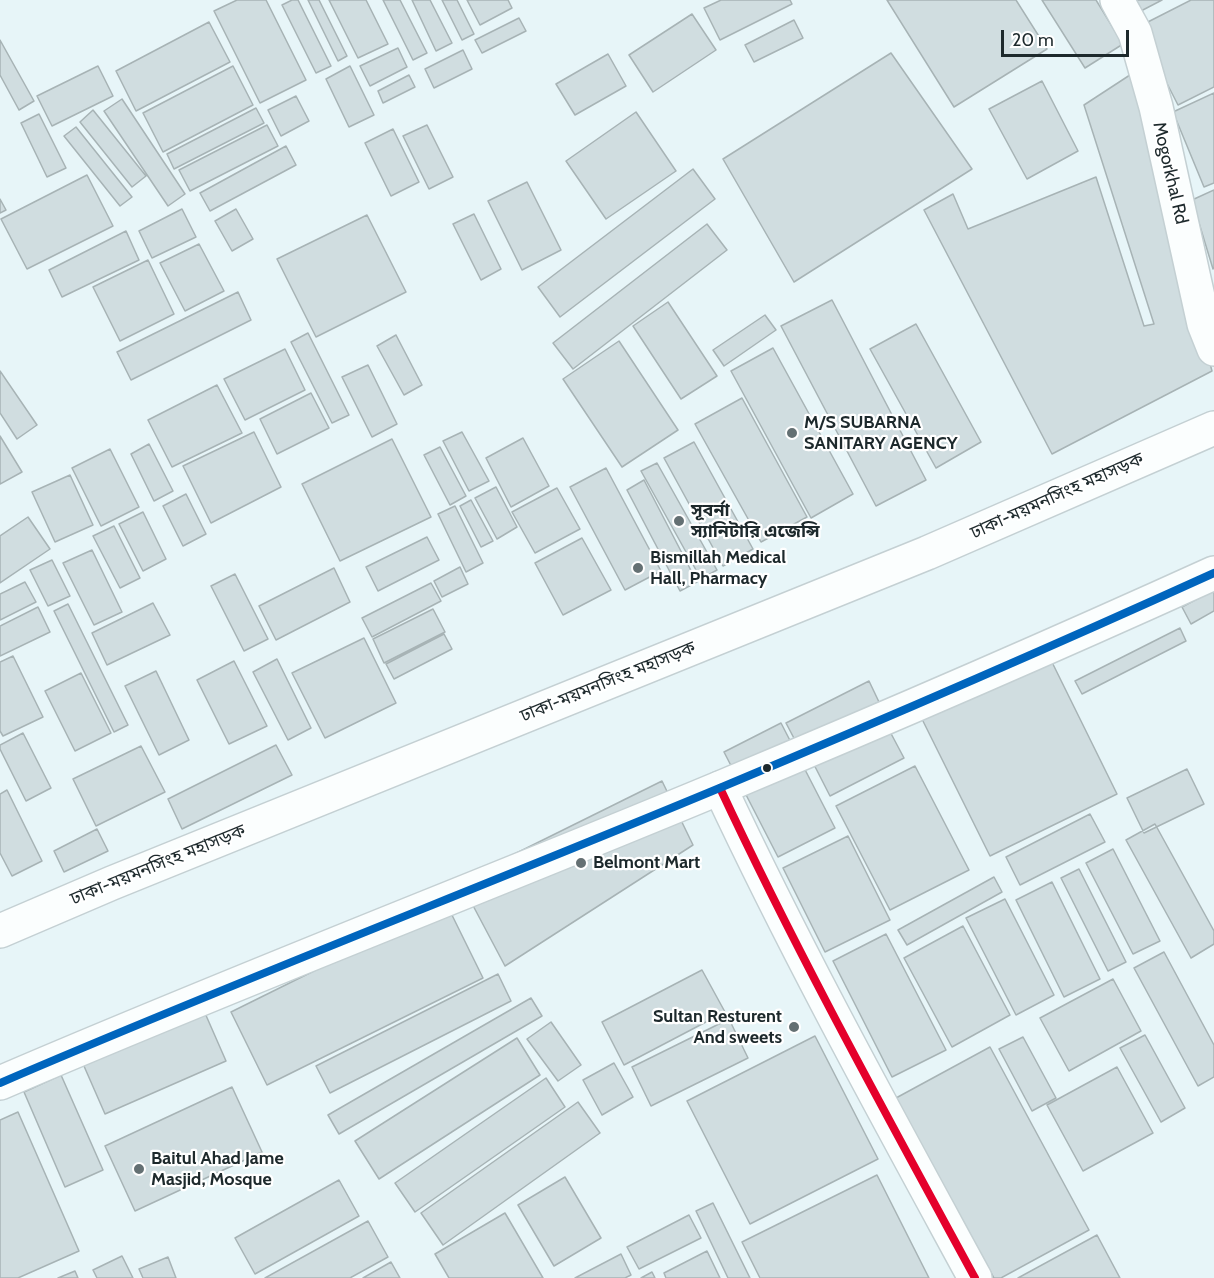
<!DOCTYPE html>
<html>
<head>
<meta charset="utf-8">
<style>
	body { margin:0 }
	#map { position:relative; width:1214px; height:1278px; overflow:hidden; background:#e7f5f8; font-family:Cabin,sans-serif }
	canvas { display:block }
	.scale { position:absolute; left:1001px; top:30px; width:128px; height:27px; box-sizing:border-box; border:3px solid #1d292c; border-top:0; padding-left:8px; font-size:18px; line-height:21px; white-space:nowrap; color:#1d292c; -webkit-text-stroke:4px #fff; paint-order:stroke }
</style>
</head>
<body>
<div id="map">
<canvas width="1214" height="1278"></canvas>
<div class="scale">20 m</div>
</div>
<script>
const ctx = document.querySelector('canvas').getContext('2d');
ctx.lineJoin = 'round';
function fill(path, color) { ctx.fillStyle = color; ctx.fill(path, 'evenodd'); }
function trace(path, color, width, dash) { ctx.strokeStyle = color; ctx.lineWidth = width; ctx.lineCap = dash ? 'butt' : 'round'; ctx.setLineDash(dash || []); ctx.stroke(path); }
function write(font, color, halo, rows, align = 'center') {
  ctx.font = font + ' Cabin,"Noto Sans Bengali",sans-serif'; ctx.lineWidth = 4.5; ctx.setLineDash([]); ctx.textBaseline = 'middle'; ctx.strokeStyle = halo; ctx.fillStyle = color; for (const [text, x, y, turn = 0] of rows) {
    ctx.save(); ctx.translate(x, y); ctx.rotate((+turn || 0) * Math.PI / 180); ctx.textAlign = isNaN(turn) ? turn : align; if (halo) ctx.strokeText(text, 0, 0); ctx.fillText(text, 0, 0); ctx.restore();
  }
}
const building = new Path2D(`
	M237 0H266L306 80 260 103 214 11Z
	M292 0H298L331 66 316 73 282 5Z
	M308 0H319L347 56 338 61Z
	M329 0H366L388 44 358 58Z
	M383 0H400L427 53 413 60Z
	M412 0H430L452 43 436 51Z
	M442 0H457L474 34 462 40Z
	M467 0H508L512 8 480 25Z
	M721 0H790L792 4 720 40 704 8Z
	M887 0H1016L1047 49 954 107Z
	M1042 0H1096L1123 44 1085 68Z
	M1133 0H1162L1139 12Z
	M1191 0H1214V87L1178 105 1138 27Z
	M692 14 716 50 653 92 629 55Z
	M519 18 526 31 482 53 475 40Z
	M794 20 803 38 754 62 745 45Z
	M209 22 230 62 136 111 116 71Z
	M0 40 34 101 19 110 0 75Z
	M398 48 407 67 370 86 360 66Z
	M463 50 472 69 434 88 425 69Z
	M891 53 972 169 794 282 723 159Z
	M608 54 626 86 575 115 556 84Z
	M98 66 113 96 52 126 37 96Z
	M233 66 253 105 163 152 143 113Z
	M350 66 374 115 349 127 326 79Z
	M1133 73 1212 371 1052 454 924 210 953 194 968 229 1096 177 1144 326 1154 324 1084 105Z
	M409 75 415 87 383 103 378 91Z
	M1042 81 1078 151 1027 179 989 109Z
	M1214 93V183L1204 187 1173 112Z
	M296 96 309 121 281 136 268 110Z
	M122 99 185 194 168 206 104 111Z
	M256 108 264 123 174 169 167 154Z
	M93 110 146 176 132 187 80 122Z
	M636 112 676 171 606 219 566 161Z
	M39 114 66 168 47 177 21 123Z
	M267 125 278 146 190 191 179 170Z
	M427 125 453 177 429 189 403 136Z
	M76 127 132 197 120 206 64 136Z
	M393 129 419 182 391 196 365 143Z
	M286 146 296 165 210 211 200 193Z
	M693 169 715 199 560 317 538 287Z
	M87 175 113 226 27 269 1 219Z
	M527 182 561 250 522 270 488 201Z
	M1214 190V268L1213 269 1192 200Z
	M0 199 6 210 0 213Z
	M182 209 196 237 152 258 139 231Z
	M236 209 253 239 232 251 215 221Z
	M474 214 501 269 481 280 453 224Z
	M367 215 406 292 316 337 277 259Z
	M707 224 727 250 573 369 553 343Z
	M126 231 139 260 62 297 49 270Z
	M199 244 224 291 185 311 160 263Z
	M148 260 174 314 120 341 93 287Z
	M238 292 251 320 131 380 117 352Z
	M832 300 926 480 876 506 781 326Z
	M668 302 717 376 681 399 633 326Z
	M765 315 776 330 724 366 713 350Z
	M916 324 981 442 936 468 870 349Z
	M308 333 349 415 332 423 291 342Z
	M396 335 422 385 404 395 377 346Z
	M619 341 678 430 622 467 563 379Z
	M773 348 853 494 811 518 731 371Z
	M285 349 305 390 245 420 224 379Z
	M368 365 397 424 372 437 342 377Z
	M0 371 37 425 17 439 0 413Z
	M217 385 242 433 172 467 148 420Z
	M311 393 329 428 277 454 260 419Z
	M742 398 807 517 761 542 695 424Z
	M254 432 281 487 211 523 183 466Z
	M462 432 489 481 469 491 443 441Z
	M0 436 22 472 0 484Z
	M523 438 549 486 511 507 486 458Z
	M392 439 431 517 340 561 302 484Z
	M694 442 753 549 723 566 664 458Z
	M149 444 173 491 154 501 131 454Z
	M440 447 466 496 450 505 424 455Z
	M110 449 139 507 101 526 72 468Z
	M657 463 717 570 701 579 641 471Z
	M606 468 661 571 625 590 570 487Z
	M70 475 93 525 55 542 32 492Z
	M644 480 697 582 680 591 627 490Z
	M496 487 517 527 497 539 475 498Z
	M557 488 580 529 535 553 512 512Z
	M186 494 206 534 183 546 163 506Z
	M471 500 493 541 481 547 460 506Z
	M455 506 483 563 466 572 438 514Z
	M143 512 166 559 143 571 119 524Z
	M28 517 50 549 0 583V536Z
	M114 526 140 578 120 588 93 536Z
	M427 537 439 560 378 591 366 567Z
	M582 538 611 590 563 615 535 563Z
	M92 550 122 612 94 625 63 563Z
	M52 560 70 596 48 606 30 570Z
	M460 567 468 584 442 597 434 581Z
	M334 568 350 602 276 640 259 606Z
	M235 574 268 639 244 651 211 586Z
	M25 582 36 602 0 620V594Z
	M431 583 441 601 372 637 362 618Z
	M1214 590V611L1191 624 1182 607Z
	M153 603 170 635 107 665 92 633Z
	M68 604 128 725 114 732 54 611Z
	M38 607 50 632 0 656V626Z
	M433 609 445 632 384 663 373 639Z
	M1180 628 1186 641 1082 694 1075 681Z
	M444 634 452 649 394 679 386 664Z
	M364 638 396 703 325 738 292 673Z
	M1045 648 1117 794 990 856 918 711Z
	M13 656 43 717 3 736 0 731V662Z
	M277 659 311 728 288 740 253 672Z
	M234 661 267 726 229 744 197 680Z
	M156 671 189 740 159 755 125 686Z
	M81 673 111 733 75 751 45 691Z
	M869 681 879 702 797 744 786 723Z
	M879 711 904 758 830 796 806 749Z
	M781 723 835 828 778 857 724 752Z
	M23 733 51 788 26 801 0 749V745Z
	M276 745 292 775 182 829 168 799Z
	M141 746 165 792 96 826 73 779Z
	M915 766 969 870 890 910 836 806Z
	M1187 769 1204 804 1144 833 1127 798Z
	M662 781 693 845 505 966 460 881Z
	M7 790 42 861 12 876 0 853V794Z
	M1090 814 1105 842 1020 885 1006 857Z
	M1155 824 1214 931V944L1191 958 1126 840Z
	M97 829 108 851 64 872 54 851Z
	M848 836 890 920 825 952 783 868Z
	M1113 849 1160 941 1133 954 1086 863Z
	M1079 869 1126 962 1108 971 1061 878Z
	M994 877 1002 892 907 945 898 930Z
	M1052 882 1100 979 1064 997 1016 900Z
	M1005 899 1054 995 1016 1015 966 918Z
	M447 905 483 978 267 1085 231 1012Z
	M963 926 1010 1015 952 1047 904 958Z
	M886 934 946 1050 892 1077 833 961Z
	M1164 952 1214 1045V1077L1198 1086 1134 968Z
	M702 970 725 1012 624 1065 602 1022Z
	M498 974 511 1001 330 1093 316 1066Z
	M1113 979 1141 1031 1069 1071 1040 1018Z
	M194 988 226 1061 105 1114 73 1041Z
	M531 998 542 1016 339 1134 328 1115Z
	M729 1019 748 1058 651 1106 632 1067Z
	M551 1022 581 1065 558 1081 527 1039Z
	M1145 1035 1185 1108 1161 1122 1120 1048Z
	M815 1036 878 1159 750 1224 687 1101Z
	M1023 1037 1056 1098 1032 1111 999 1049Z
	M517 1038 540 1075 379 1179 355 1141Z
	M990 1047 1089 1230 1001 1278H994L896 1098Z
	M614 1063 633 1097 602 1115 583 1080Z
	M1117 1067 1153 1133 1083 1171 1047 1105Z
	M61 1075 103 1170 65 1187 24 1092Z
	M546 1078 565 1107 415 1212 395 1183Z
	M232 1087 262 1152 135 1211 105 1146Z
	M578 1102 600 1133 443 1245 421 1213Z
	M18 1112 79 1251 18 1278H0V1120Z
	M877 1175 929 1278H760L742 1242Z
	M565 1177 601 1238 554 1266 518 1205Z
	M339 1180 359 1216 255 1274 235 1238Z
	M713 1203 750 1278H728L696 1211Z
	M505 1213 543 1278H449L435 1254Z
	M689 1215 701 1238 639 1269 627 1247Z
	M368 1221 388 1257 350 1278H265Z
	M1097 1235 1120 1278H1018Z
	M707 1251 720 1278H666L664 1273Z
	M621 1254 631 1275 625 1278H575Z
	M122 1256 133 1278H97L93 1270Z
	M168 1257 176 1278H143L139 1269Z
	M391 1262 400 1278H363Z
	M75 1271 78 1278H58Z
	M652 1272 655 1278H641Z`);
fill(building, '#d0dde0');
trace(building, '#a7b3b5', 1.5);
const street = new Path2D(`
	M1117 0 1135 33 1156 107 1204 324 1214 349
	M720 788C798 955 887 1116 975 1278`);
const highway = new Path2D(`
	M0 931 112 883 927 553 1214 428
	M0 1083C239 980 482 887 722 787 887 718 1051 647 1214 573`);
trace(street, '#c4d0d3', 36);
trace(highway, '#c4d0d3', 36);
trace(street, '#fbfefe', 33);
trace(highway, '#fbfefe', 33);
trace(new Path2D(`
	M720 788C798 955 887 1116 975 1278`), '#e4002b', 8);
trace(new Path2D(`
	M0 1083C239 980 482 887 722 787 887 718 1051 647 1214 573`), '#0065bd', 8);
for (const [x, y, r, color] of [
	[792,433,6,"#647073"],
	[679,521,6,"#647073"],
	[638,568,6,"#647073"],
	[767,768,5,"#1d292c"],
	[581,863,6,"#647073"],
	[794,1027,6,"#647073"],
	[139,1169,6,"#647073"]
]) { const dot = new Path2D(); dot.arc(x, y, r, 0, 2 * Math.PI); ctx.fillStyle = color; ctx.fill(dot); trace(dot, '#fff', 2); }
write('18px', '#1d292c', '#fff', [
	["Mogorkhal Rd",1170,173,77],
	["ঢাকা-ময়মনসিংহ মহাসড়ক",1057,496,-24],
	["ঢাকা-ময়মনসিংহ মহাসড়ক",608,682,-22],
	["ঢাকা-ময়মনসিংহ মহাসড়ক",158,865,-22]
]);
write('bold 18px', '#1d292c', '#fff', [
	["M/S SUBARNA",804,423],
	["SANITARY AGENCY",804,444],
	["সূবর্না",691,511],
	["স্যানিটারি এজেন্সি",691,532],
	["Bismillah Medical",650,558],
	["Hall, Pharmacy",650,579],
	["Belmont Mart",593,863],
	["Sultan Resturent",782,1017,"right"],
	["And sweets",782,1038,"right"],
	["Baitul Ahad Jame",151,1159],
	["Masjid, Mosque",151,1180]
], 'left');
</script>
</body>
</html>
